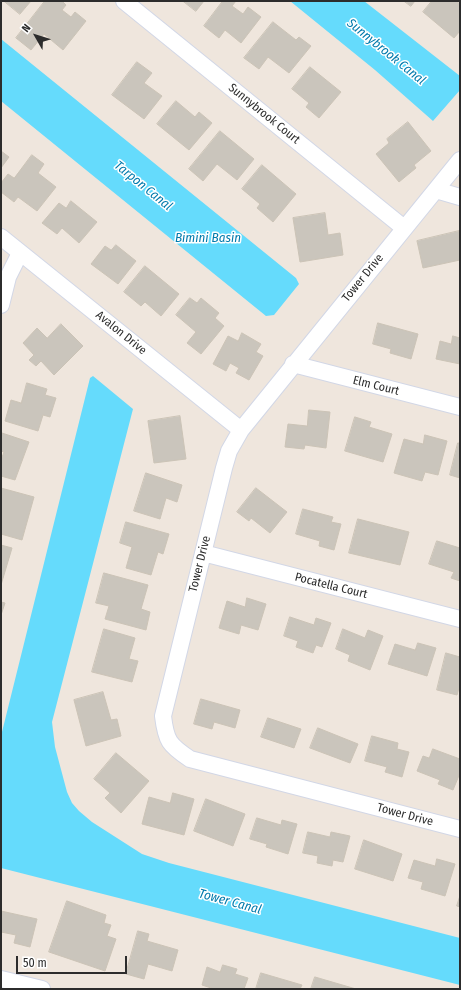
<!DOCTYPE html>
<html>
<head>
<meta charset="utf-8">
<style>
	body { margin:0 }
	#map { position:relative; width:461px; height:990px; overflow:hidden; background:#efe6dd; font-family:"Fira Sans Condensed",sans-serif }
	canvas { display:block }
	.frame { position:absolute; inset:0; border:2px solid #2c2c2c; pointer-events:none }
	.north { position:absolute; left:16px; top:16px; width:40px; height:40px; -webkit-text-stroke:3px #fff; paint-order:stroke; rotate:309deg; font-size:11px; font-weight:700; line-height:16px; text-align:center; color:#2c2c2c }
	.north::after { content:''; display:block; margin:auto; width:14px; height:18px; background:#2c2c2c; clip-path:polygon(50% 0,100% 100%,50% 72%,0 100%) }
	.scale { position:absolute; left:16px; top:956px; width:111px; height:18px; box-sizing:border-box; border:2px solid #2c2c2c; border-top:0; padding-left:5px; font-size:12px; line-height:14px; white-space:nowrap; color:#2c2c2c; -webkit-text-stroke:3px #fff; paint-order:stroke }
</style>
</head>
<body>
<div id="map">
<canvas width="461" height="990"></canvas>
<div class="frame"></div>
<div class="north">N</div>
<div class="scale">50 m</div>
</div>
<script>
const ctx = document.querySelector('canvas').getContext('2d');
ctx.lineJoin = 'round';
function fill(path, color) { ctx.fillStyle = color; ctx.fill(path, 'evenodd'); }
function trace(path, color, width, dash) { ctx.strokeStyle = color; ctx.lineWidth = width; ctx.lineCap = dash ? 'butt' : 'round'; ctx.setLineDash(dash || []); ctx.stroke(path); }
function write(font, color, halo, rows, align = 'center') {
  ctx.font = font + ' "Fira Sans Condensed",sans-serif'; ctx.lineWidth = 3; ctx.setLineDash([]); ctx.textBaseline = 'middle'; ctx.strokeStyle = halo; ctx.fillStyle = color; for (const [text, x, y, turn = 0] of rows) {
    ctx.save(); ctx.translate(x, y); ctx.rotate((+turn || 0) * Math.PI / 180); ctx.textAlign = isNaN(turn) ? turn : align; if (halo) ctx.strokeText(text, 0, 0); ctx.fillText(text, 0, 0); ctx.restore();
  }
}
fill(new Path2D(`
	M290 1H364L460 76V90L433 121 375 70Z
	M1 39 296 278 299 284 274 315 266 316 1 101Z
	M93 376 133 409 52 722 55 747 67 792 72 803 79 811 92 822 142 854 169 863 460 938V985L1 868V736L90 378Z`), '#65dbfc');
const building = new Path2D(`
	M4 1H31L20 14Z
	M45 1H62L66 5 62 10 71 17 75 12 86 21 63 50 44 34 31 50 16 38Z
	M183 1H204L196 11Z
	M223 1H236L232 6 243 14 248 7 261 17 241 43 225 30 219 38 204 26Z
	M404 1H415L411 6Z
	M432 1H456L460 4V31L454 38 423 12Z
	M273 22 296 40 299 37 311 46 289 73 268 57 259 69 244 58Z
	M137 62 152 73 144 83 162 96 144 119 112 95Z
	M310 67 341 92 319 118 306 107 309 103 292 89Z
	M176 101 195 117 199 112 212 123 189 150 157 124Z
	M408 122 431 151 414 165 416 168 399 182 376 154 389 143 387 139Z
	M220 131 254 159 237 180 217 164 203 181 189 169Z
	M1 151 9 157 1 168Z
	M32 155 44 164 38 173 56 187 37 211 18 197 14 202 1 192V183L8 174 14 178Z
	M262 165 296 194 273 222 257 208 260 204 242 189Z
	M71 201 97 222 79 243 62 228 57 234 42 223 59 203 66 208Z
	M325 213 328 235 340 233 343 255 300 262 293 218Z
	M459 231 460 260 423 268 417 241Z
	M116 245 136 261 118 284 91 264 105 246 111 250Z
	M145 266 179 294 161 316 145 302 141 306 124 292Z
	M190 298 197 303 201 298 219 313 215 318 224 326 201 354 187 343 196 332 176 315Z
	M378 323 418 334 411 359 390 353 391 349 373 344Z
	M61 324 83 346 54 375 41 361 36 366 29 360 34 355 23 343 37 328 47 338Z
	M242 333 261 344 256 352 263 356 249 380 236 373 239 368 230 363 226 371 213 364 228 336 238 341Z
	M453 336 460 338V364L436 359 440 341 451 344Z
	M27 383 47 389 45 395 56 398 50 417 43 415 38 431 5 421 11 400 21 403Z
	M309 410 330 412 326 448 305 445 304 449 285 447 288 424 307 426Z
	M180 416 186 459 154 463 148 421Z
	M355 417 371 422 369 427 392 434 383 462 345 451Z
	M2 433 29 442 15 480 1 476V460L4 452 1 451Z
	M425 435 447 441 438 475 425 472 422 481 394 473 404 439 423 444Z
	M458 443H460V478L450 475Z
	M146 473 182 485 177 502 166 498 160 519 134 511Z
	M1 488 34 497 22 540 1 534Z
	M256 488 287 512 270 533 251 518 249 521 237 512Z
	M303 509 333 517 331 522 341 524 334 550 319 546 320 541 296 534Z
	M358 519 409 532 400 565 349 553Z
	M126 522 169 534 163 554 158 552 151 575 126 568 132 547 120 543Z
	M437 541 460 548V581L451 578 454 572 429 564Z
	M1 545 12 548 1 585Z
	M104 573 148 585 141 609 150 612 146 630 105 619 109 606 96 603Z
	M247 598 266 604 258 630 241 625 239 634 219 628 227 601 245 607Z
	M1 602 5 603 1 615Z
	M290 617 314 625 316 618 331 623 322 647 316 645 313 653 296 647 298 641 284 636Z
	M104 629 135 638 129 659 138 661 132 682 92 672Z
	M343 629 365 638 368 630 383 636 370 670 348 661 350 655 336 649Z
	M418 643 436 648 427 676 388 664 395 644 415 650Z
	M446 653 460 657V688H459L457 695 437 690Z
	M103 692 111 720 117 719 121 736 86 746 74 700Z
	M201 699 240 710 235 728 214 722 212 729 194 724Z
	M268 718 301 729 294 748 261 737Z
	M318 728 358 744 350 763 310 748Z
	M372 736 398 743 397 749 409 752 402 777 385 772 387 767 365 761Z
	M433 749 460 759V773L453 790 438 784 440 780 417 771 423 756 429 758Z
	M116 753 149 781 121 813 105 798 110 793 94 779Z
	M173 793 194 799 184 835 142 824 149 797 170 803Z
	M206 799 245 814 233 846 194 831Z
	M257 818 281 825 282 820 297 824 288 854 266 847 267 844 250 839Z
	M308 832 330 837 331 832 350 836 343 862 333 860 332 866 317 863 318 856 303 853Z
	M364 840 402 854 393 881 355 869Z
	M437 859 455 864 445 896 421 889 423 882 408 878 414 860 435 866Z
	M460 896V907L457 906Z
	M67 901 106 915 104 923 111 925 107 936 116 939 105 971 49 952Z
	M1 911 37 919 30 947 14 943 16 935 1 932Z
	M138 931 149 934 147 941 178 950 172 971 148 964 144 979 126 974Z
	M223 965 237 969 235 974 248 978 244 989H214L202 985 207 967 220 972Z
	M261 973 302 985 300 989H256Z
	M315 977 356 989H311Z`);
fill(building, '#cac5bc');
trace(building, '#cbc3b6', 1);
const street = new Path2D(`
	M124 1 404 228
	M460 160 241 430 229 451 224 468 163 716C166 741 169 745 190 759L460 829
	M436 190 460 197
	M1 237 241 430
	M1 305 8 277 20 253
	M293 364 460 407
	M203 553 460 619
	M1 979 42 989`);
trace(street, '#d2d7e6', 18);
trace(street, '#fff', 16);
write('12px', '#2c2c2c', '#fff', [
	["Sunnybrook Court",264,114,39],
	["Tower Drive",363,278,-51],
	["Avalon Drive",121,333,39],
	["Elm Court",376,386,14],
	["Tower Drive",200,564,-76],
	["Pocatella Court",331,586,14],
	["Tower Drive",405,815,15]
]);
write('italic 13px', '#007aac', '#fff', [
	["Sunnybrook Canal",386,52,39],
	["Tarpon Canal",143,186,39],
	["Bimini Basin",208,238],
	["Tower Canal",230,902,15]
]);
</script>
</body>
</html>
